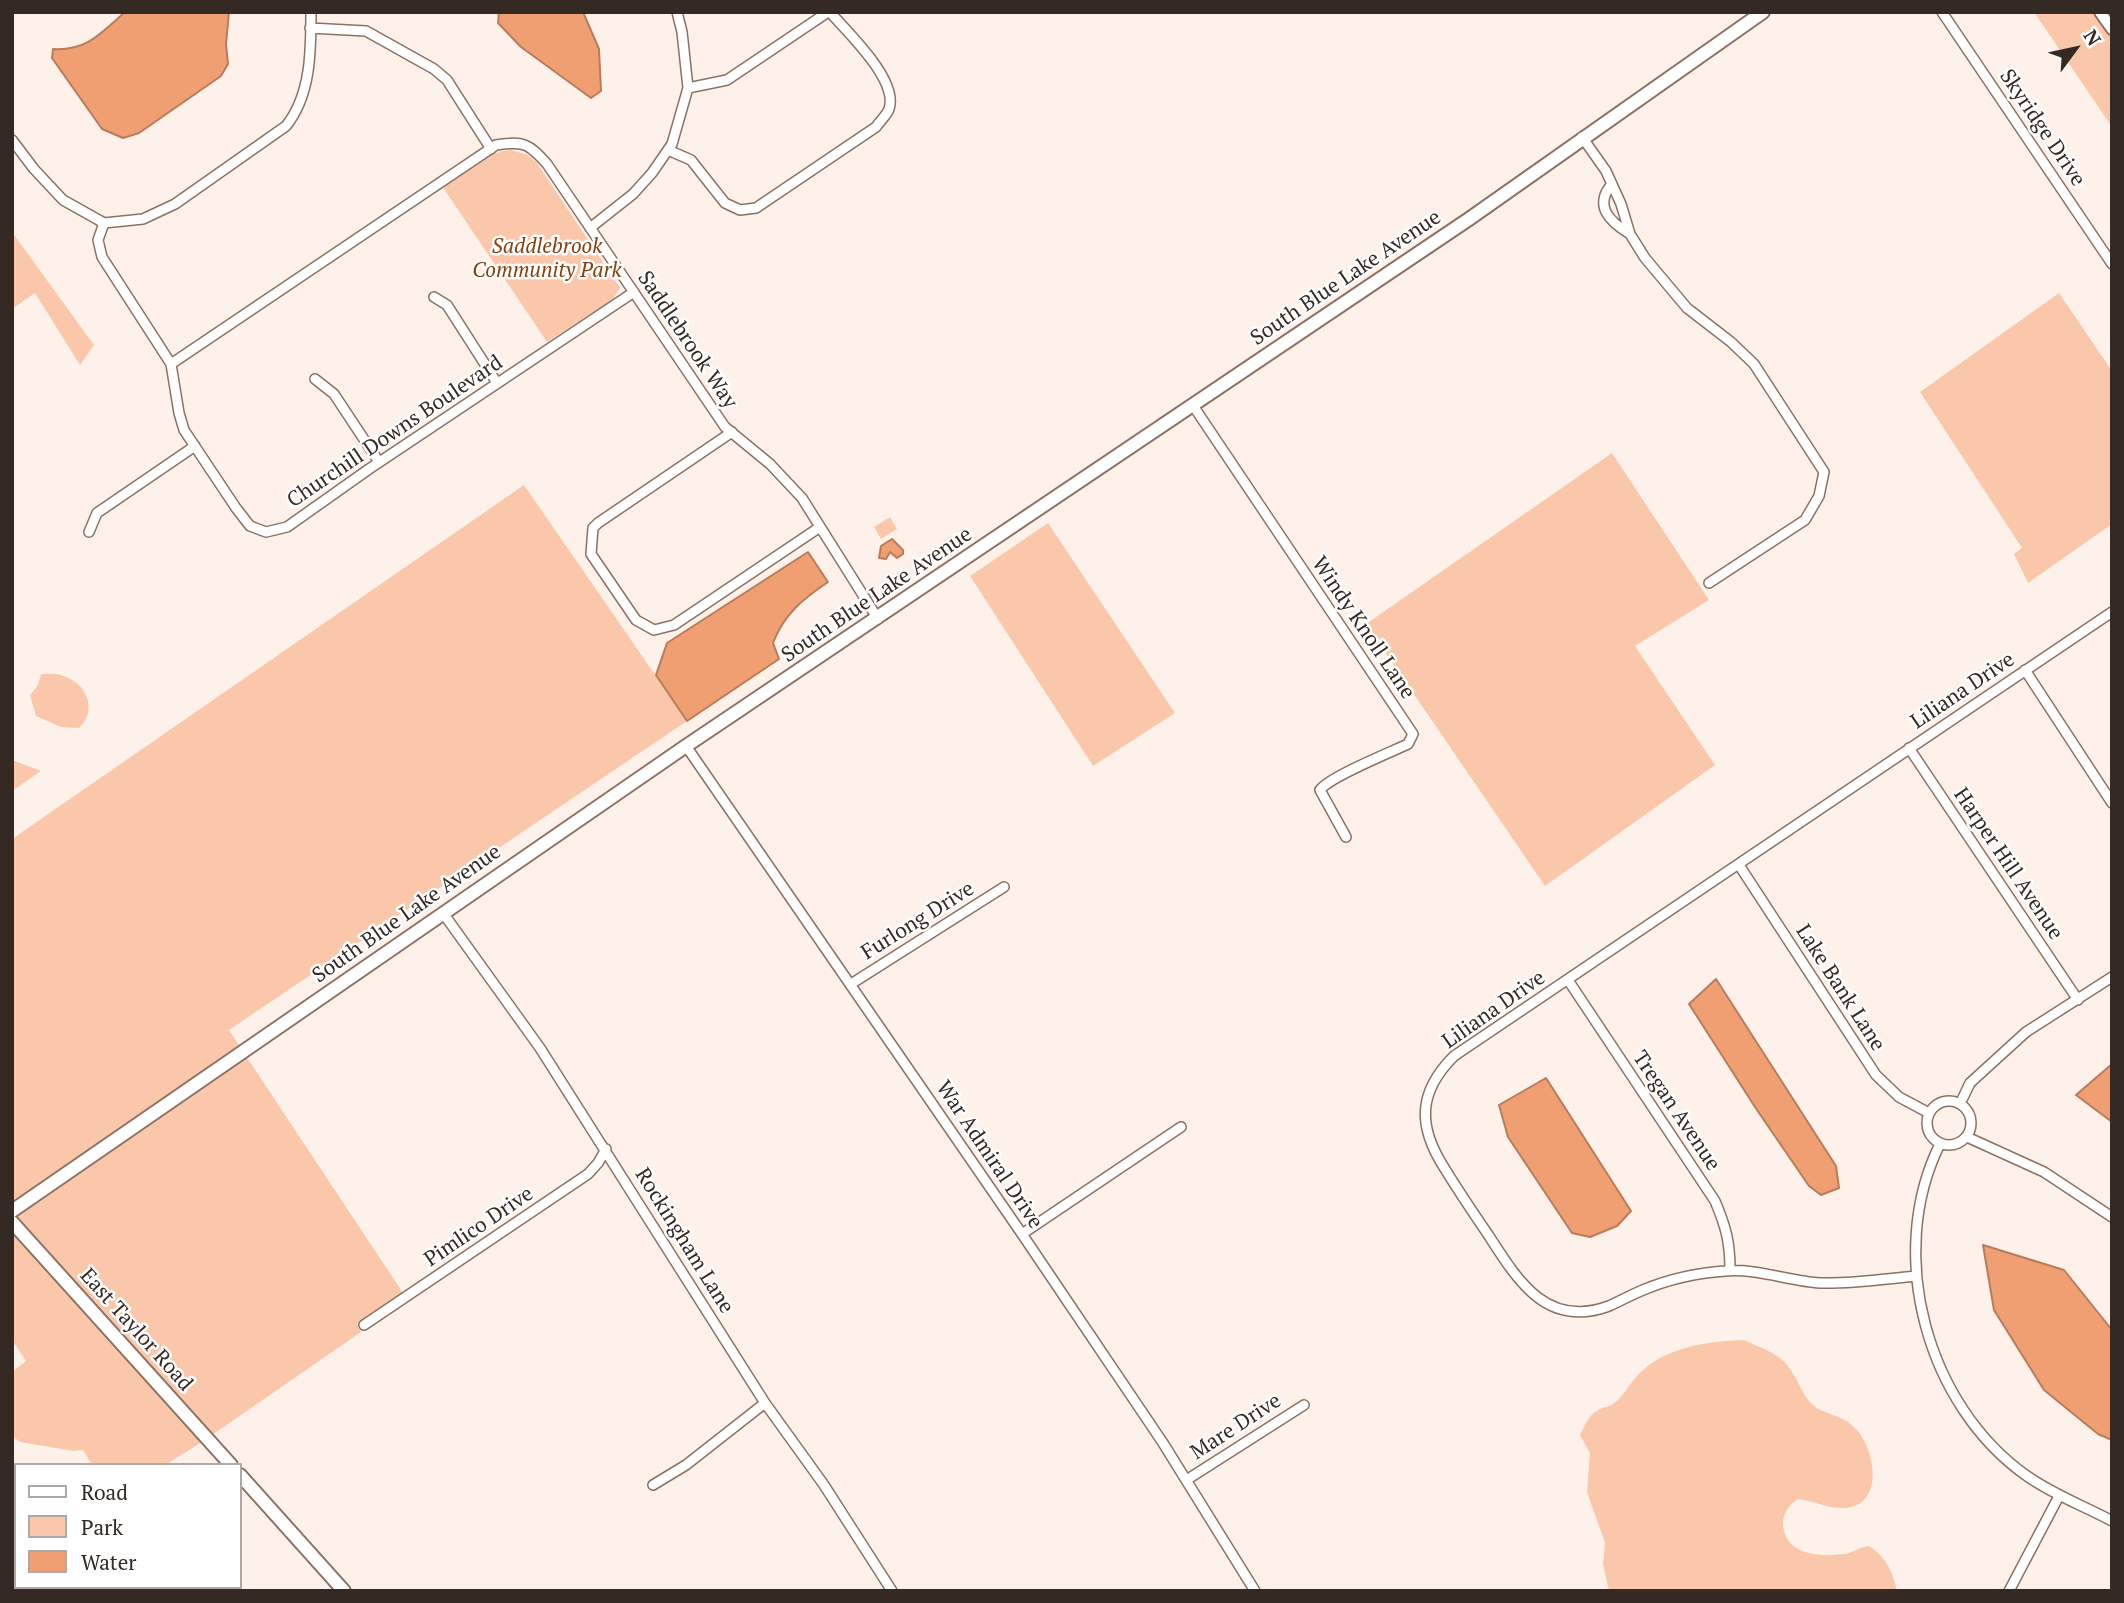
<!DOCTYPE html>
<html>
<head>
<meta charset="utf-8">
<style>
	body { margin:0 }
	#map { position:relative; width:2124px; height:1603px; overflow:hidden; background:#fef1ea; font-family:"PT Serif",serif }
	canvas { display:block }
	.frame { position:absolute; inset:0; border:14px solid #352923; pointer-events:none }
	.legend { position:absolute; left:14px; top:1463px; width:228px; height:126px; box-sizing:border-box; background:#fff; border:2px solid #aea9a7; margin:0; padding:9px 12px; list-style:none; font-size:21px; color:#352923 }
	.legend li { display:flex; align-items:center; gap:14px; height:35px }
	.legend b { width:35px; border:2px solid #aea9a7 }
	.north { position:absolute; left:2040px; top:14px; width:70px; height:70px; -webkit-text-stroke:5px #fff; paint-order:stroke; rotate:57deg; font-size:19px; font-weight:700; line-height:28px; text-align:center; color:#352923 }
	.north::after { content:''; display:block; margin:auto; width:24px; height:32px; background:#352923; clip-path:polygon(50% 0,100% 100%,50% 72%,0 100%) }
</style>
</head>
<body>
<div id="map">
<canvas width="2124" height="1603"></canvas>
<div class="frame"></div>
<ul class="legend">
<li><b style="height:9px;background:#fff"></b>Road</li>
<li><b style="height:19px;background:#fac7ab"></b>Park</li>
<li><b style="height:19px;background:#f09f73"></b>Water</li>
</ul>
<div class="north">N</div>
</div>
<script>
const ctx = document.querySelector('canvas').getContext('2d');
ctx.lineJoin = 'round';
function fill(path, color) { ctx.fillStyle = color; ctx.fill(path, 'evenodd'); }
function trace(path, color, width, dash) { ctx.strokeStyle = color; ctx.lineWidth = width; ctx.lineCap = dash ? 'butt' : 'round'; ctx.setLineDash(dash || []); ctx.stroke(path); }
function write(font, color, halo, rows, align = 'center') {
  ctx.font = font + ' "PT Serif",serif'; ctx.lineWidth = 5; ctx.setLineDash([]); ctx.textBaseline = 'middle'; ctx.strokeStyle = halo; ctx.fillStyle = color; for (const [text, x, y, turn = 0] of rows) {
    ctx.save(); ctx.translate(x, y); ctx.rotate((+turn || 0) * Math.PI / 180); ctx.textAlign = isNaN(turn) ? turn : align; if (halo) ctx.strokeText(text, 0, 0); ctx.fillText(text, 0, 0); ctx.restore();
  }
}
fill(new Path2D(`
	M2034 12H2112V127Z
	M511 150 528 155 537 163 620 288 613 299 547 342 442 186C463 172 486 151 511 150Z
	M12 232 94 345 80 365 35 293 12 309Z
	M2059 293 2112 371V524L2028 583 2014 554 2022 548 1920 392Z
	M1612 453 1709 600 1635 646 1715 765 1545 886 1366 624Z
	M524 485 687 721 229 1030 240 1047 12 1205V839Z
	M890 517 897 529 881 539 874 527Z
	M1048 523 1175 713 1093 766 970 576Z
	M41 674C48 674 57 673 63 676 87 683 98 710 79 728L61 727 36 716 30 695 38 685Z
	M12 760 41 771 12 791Z
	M246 1056 403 1293 357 1324 361 1332 212 1435 14 1216Z
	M12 1230 202 1442 165 1465H92L83 1450 74 1451 20 1442 12 1436V1372L26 1361 12 1340Z
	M1744 1340C1763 1349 1781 1353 1792 1372 1799 1382 1803 1396 1812 1404 1824 1415 1843 1415 1854 1427 1875 1447 1886 1505 1845 1508 1829 1509 1814 1501 1798 1499 1789 1504 1782 1515 1783 1525 1786 1555 1818 1557 1843 1554 1853 1553 1859 1547 1869 1546 1886 1557 1893 1572 1897 1591H1609L1603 1564 1605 1543 1587 1492 1590 1453 1580 1435C1585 1426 1588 1415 1598 1410 1603 1407 1609 1407 1613 1404 1624 1396 1629 1384 1638 1375 1664 1347 1708 1341 1744 1340Z`), '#fac7ab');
const water = new Path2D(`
	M125 12H229L226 44 228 64 221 76 139 133 123 138 102 129 52 58 53 49C87 51 101 33 125 12Z
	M499 12H583L599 49 601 91 591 98 521 47 498 23Z
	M892 539 903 550V554L897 558 890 552 886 559 879 558 881 546Z
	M808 552 828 582C803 599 784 614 773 643L779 659 687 721 656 675 667 643Z
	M1716 979 1836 1166 1839 1188 1821 1195 1809 1186 1755 1107 1689 1004Z
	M2112 1064V1122L2076 1095Z
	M1546 1078 1631 1211 1617 1226 1590 1237 1572 1233 1508 1137 1499 1105Z
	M1983 1245 2064 1270 2112 1330V1440L2098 1434 2044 1390 1994 1310Z`);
fill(water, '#f09f73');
trace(water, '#b87c5b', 2);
const minor = new Path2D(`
	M1942 12 2112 264
	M310 28 366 31 434 69 447 80 491 149
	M688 88 727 80 828 12
	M1582 137 1606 171 1621 204 1630 234 1645 258 1687 308 1731 342 1754 364 1824 472 1819 496 1805 520 1709 583
	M12 140 34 169 63 200 104 223 143 219 175 204 286 126C311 95 311 51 311 12
	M668 150 691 160 725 203 740 210 756 208 876 127C880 121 887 115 889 109 899 80 847 32 830 12
	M1612 184C1593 206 1610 222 1630 234
	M104 223 98 240 102 257 171 364 179 413 184 430 236 508 250 526 266 532 287 527 369 469 634 292
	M590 228 633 194 652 173 672 144 688 88 682 32 677 12
	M434 297 447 305 497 383
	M171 364 496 145C524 141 528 143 547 164L725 427 770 464 802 498 878 619
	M315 379 334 394 379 462
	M1192 404 1413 734 1408 744C1389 753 1329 777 1320 790L1346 837
	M732 432 598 523 593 528 591 554 636 620 654 630 674 625 820 527
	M89 532 97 513 195 446
	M2025 670 2112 803
	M686 746 1022 1234 1163 1443 1255 1591
	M1909 748 2078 1000
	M1739 865 1876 1075 1899 1097 1929 1113
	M443 913 540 1048 765 1403 824 1485 892 1591
	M1568 980 1715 1201C1726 1227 1730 1242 1730 1270
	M851 984 1004 887
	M1927 1123a22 22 0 1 1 44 0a22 22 0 1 1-44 0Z
	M1960 1104 1970 1083 2026 1032 2112 977
	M1967 1137 2044 1172 2112 1217
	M1940 1144C1885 1254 1927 1406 2027 1476 2054 1495 2084 1506 2112 1521
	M1022 1234 1181 1127
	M1916 1276C1884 1279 1852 1284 1820 1283 1790 1281 1755 1268 1725 1271 1697 1273 1669 1279 1643 1290 1631 1295 1620 1301 1609 1306 1547 1329 1518 1281 1489 1236 1474 1214 1459 1192 1445 1169 1417 1126 1418 1092 1454 1056L2112 612
	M364 1325 588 1174 598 1163 606 1149
	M1188 1479 1304 1405
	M653 1485 686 1465 765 1403
	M2009 1591 2059 1496`);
const tertiary = new Path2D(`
	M2100 12 2112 29`);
const secondary = new Path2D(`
	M12 1211 686 746 1469 219 1763 12
	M12 1222 231 1465
	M240 1475 344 1591`);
trace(minor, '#8c7163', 12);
trace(tertiary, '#8c7163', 14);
trace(secondary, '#8c7163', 16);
trace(minor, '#fff', 9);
trace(tertiary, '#fff', 10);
trace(secondary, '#fff', 12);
write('21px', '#352923', '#fff', [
	["Skyridge Drive",2042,128,56],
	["South Blue Lake Avenue",1346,278,-34],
	["Saddlebrook Way",687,340,56],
	["Churchill Downs Boulevard",395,432,-34],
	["South Blue Lake Avenue",877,595,-34],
	["Windy Knoll Lane",1363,628,56],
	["Liliana Drive",1963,691,-34],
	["Harper Hill Avenue",2008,864,56],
	["South Blue Lake Avenue",407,914,-35],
	["Furlong Drive",918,921,-32],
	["Lake Bank Lane",1840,988,57],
	["Liliana Drive",1494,1010,-35],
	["Tregan Avenue",1676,1111,56],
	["War Admiral Drive",989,1155,56],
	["Pimlico Drive",479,1227,-34],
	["Rockingham Lane",684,1241,58],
	["East Taylor Road",136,1330,48],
	["Mare Drive",1236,1427,-33]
]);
write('italic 21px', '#89400e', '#fff', [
	["Saddlebrook",547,247],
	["Community Park",547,271]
]);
</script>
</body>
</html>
